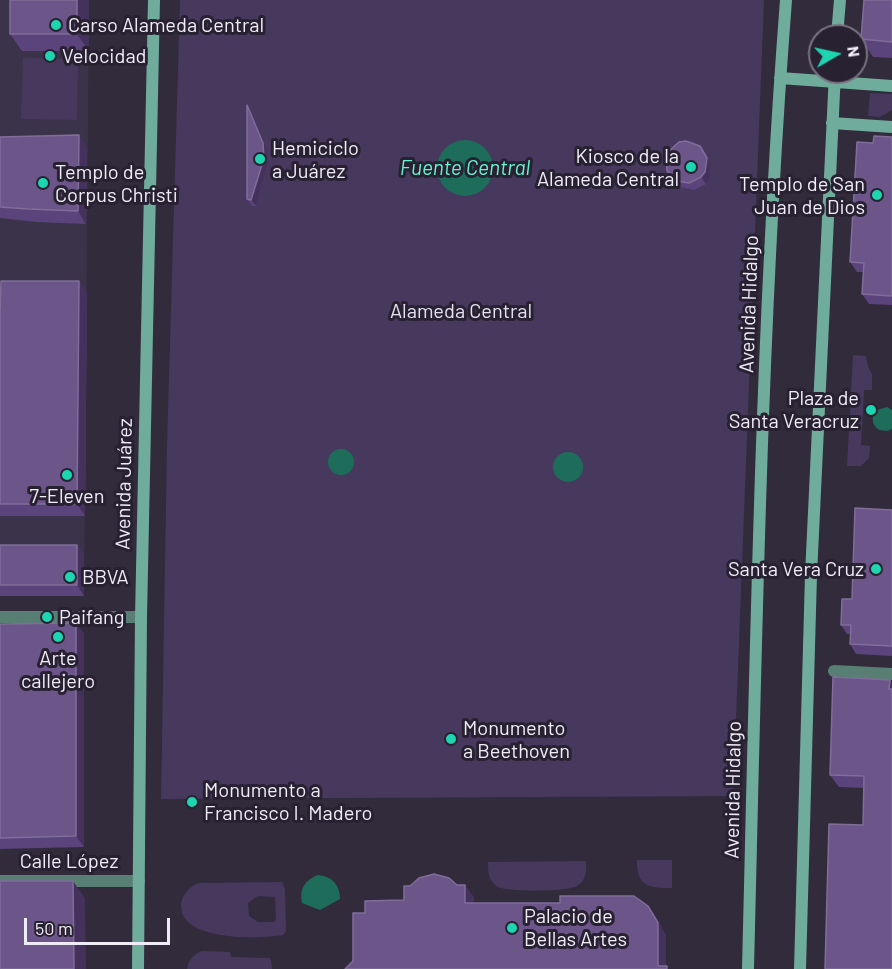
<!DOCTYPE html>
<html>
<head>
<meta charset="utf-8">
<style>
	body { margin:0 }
	#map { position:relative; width:892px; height:969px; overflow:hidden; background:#312b3c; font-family:Barlow,sans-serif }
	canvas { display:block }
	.north { position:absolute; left:808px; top:24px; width:60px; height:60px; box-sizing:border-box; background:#282132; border:2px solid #787281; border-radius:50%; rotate:81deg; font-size:16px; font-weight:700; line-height:24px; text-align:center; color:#f0ecf7 }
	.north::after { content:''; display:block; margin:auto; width:21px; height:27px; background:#1dd5b1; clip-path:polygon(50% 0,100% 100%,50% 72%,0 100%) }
	.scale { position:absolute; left:24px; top:918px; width:146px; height:27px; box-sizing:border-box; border:3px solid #f0ecf7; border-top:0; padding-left:8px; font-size:18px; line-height:21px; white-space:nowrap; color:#f0ecf7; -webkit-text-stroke:4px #282132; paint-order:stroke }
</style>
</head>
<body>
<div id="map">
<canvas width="892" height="969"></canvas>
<div class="north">N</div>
<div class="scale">50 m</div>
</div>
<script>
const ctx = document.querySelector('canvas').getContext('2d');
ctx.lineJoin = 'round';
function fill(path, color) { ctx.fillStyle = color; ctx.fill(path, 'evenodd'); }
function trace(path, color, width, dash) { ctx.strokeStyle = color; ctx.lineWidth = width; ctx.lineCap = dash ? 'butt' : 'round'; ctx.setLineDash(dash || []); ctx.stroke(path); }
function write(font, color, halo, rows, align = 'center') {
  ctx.font = font + ' Barlow,sans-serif'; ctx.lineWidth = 6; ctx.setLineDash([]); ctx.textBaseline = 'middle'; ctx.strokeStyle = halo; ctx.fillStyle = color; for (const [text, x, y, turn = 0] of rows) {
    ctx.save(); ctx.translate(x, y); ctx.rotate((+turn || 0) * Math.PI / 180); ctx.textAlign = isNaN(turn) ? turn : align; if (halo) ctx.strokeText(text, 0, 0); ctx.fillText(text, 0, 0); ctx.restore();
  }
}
fill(new Path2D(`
	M0 0H89L84 596H0Z`), '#3b334a');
fill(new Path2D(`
	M180 0H764L733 796 161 799 167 445Z
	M23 58 78 59 77 120 21 119Z
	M870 93 892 94V110L880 117 868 116Z
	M853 355 866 356 868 367 872 374V390H864L861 445 870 446 869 458 861 466H847Z
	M637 860H672V888C650 888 636 887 637 860Z
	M586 861C587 871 586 881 577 886 568 892 506 892 498 887 488 881 488 872 488 862Z
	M282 882 285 889 286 931 283 935C259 939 177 942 181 903 183 894 190 886 199 883ZM258 896 275 897 276 920 274 922H258L249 916 248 903Z
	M202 951 230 952 231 957 269 958 271 960 272 969H187C188 960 194 954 202 951Z`), '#47385e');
fill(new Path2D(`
	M437 168a28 28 0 1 1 56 0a28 28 0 1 1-56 0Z
	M887 407 892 410V429L887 431 879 430C872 425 870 417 877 410Z
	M328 462a13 13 0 1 1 26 0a13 13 0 1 1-26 0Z
	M553 467a15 15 0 1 1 30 0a15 15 0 1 1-30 0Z
	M318 875C332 876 340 885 340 899L320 910 302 903C299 889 305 880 318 875Z`), '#1e6d5b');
trace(new Path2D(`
	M0 617H141
	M834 671 892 674
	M0 881H139`), '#597f74', 12);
trace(new Path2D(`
	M837 36 840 0
	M780 78 892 86
	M832 123 892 127
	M138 969 141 617 154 0
	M748 969C756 646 761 322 786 0
	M800 969 811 575 835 72`), '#6fac9b', 12);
fill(new Path2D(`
	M10 0H89V51H22L10 34Z
	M892 0V58L873 57 861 39Z
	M247 105 251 112 267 149 268 164 256 206H252L247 199Z
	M0 137 87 148 86 224 37 222 0 218Z
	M892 137V305L869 304 862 294 863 272H857L850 262 873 143Z
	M711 164 710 178 706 184 694 190 680 187 667 171Z
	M79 281 87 293 85 516H0V314Z
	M892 510V656L856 654 850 644V634H847L841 625Z
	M0 545H77L84 556V596H0Z
	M0 624 84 633V847L0 849Z
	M890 680 892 683V969L863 825 864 788 839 787 830 775Z`), '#5b437b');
fill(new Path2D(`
	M77 0H89V51L77 34Z
	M247 105 251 112 267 149 268 164 256 206 251 200Z
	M79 135 87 148 86 224 78 211Z
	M700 146 711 164 710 178 706 184 701 177Z
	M79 281 87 293 85 516 77 504Z
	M77 545 84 556V596L77 585Z
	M76 623 84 633V847L76 836Z
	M890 680 892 683V693L889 689Z
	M73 881 85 898 86 969H74Z
	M465 885 474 897V915L465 903Z
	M648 906 657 918 666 935V969L658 966Z`), '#44325c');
const building = new Path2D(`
	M10 0H77V34H10Z
	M864 0H892V42L861 39Z
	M247 105 263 143 264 158 251 200 247 199Z
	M79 135 78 211 28 209 0 207V137Z
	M874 136 892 137V296L862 294 864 263 850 262 857 142 873 143Z
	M686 141 700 146 707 158 705 172 701 177 689 183 676 181 667 171 666 157 669 151 679 142Z
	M1 281H79L77 504H0V314Z
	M855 508 892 510V646L850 644 851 625H841L842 599H852Z
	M0 545H77V585H0Z
	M76 623V836L0 838V624Z
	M833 677 890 680 889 689H892V969H825L829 824 863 825 864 776 830 775Z
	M434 874 449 878 457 885H465V903H560V896H634L648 906 658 923V966H667V969H345L353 961V913H365V901L404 900V886H410L419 878Z
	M0 881H73L74 969H0Z`);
fill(building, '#6b5589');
trace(building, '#806d9a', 1.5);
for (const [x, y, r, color] of [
	[56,25,6,"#1dd5b1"],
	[50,56,6,"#1dd5b1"],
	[260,159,6,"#1dd5b1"],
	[691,167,6,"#1dd5b1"],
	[43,183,6,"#1dd5b1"],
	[877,195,6,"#1dd5b1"],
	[871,410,6,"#1dd5b1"],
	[67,475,6,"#1dd5b1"],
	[876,569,6,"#1dd5b1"],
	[70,577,6,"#1dd5b1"],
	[47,617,6,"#1dd5b1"],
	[58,637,6,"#1dd5b1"],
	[451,739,6,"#1dd5b1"],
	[192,802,6,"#1dd5b1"],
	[512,928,6,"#1dd5b1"]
]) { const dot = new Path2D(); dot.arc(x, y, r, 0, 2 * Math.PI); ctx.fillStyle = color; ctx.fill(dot); trace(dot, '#282132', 2); }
write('20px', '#f0ecf7', '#282132', [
	["Carso Alameda Central",68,25],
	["Velocidad",62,56],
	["Hemiciclo",272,148],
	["a Juárez",272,171],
	["Kiosco de la",679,156,"right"],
	["Alameda Central",679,179,"right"],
	["Templo de",55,172],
	["Corpus Christi",55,195],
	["Templo de San",865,184,"right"],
	["Juan de Dios",865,207,"right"],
	["Plaza de",859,398,"right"],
	["Santa Veracruz",859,421,"right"],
	["7-Eleven",67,496,"center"],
	["Santa Vera Cruz",864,569,"right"],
	["BBVA",82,577],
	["Paifang",59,617],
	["Arte",58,658,"center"],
	["callejero",58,681,"center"],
	["Monumento",463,728],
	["a Beethoven",463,751],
	["Monumento a",204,790],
	["Francisco I. Madero",204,813],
	["Palacio de",524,916],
	["Bellas Artes",524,939]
], 'left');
write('20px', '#f0ecf7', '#282132', [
	["Avenida Hidalgo",749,304,-88],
	["Avenida Juárez",124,484,-89],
	["Avenida Hidalgo",733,790,-89],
	["Calle López",69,861]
]);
write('20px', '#e5dff2', '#282132', [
	["Alameda Central",461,311]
]);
write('italic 21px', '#67f2d0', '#282132', [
	["Fuente Central",465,168]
]);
</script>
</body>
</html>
